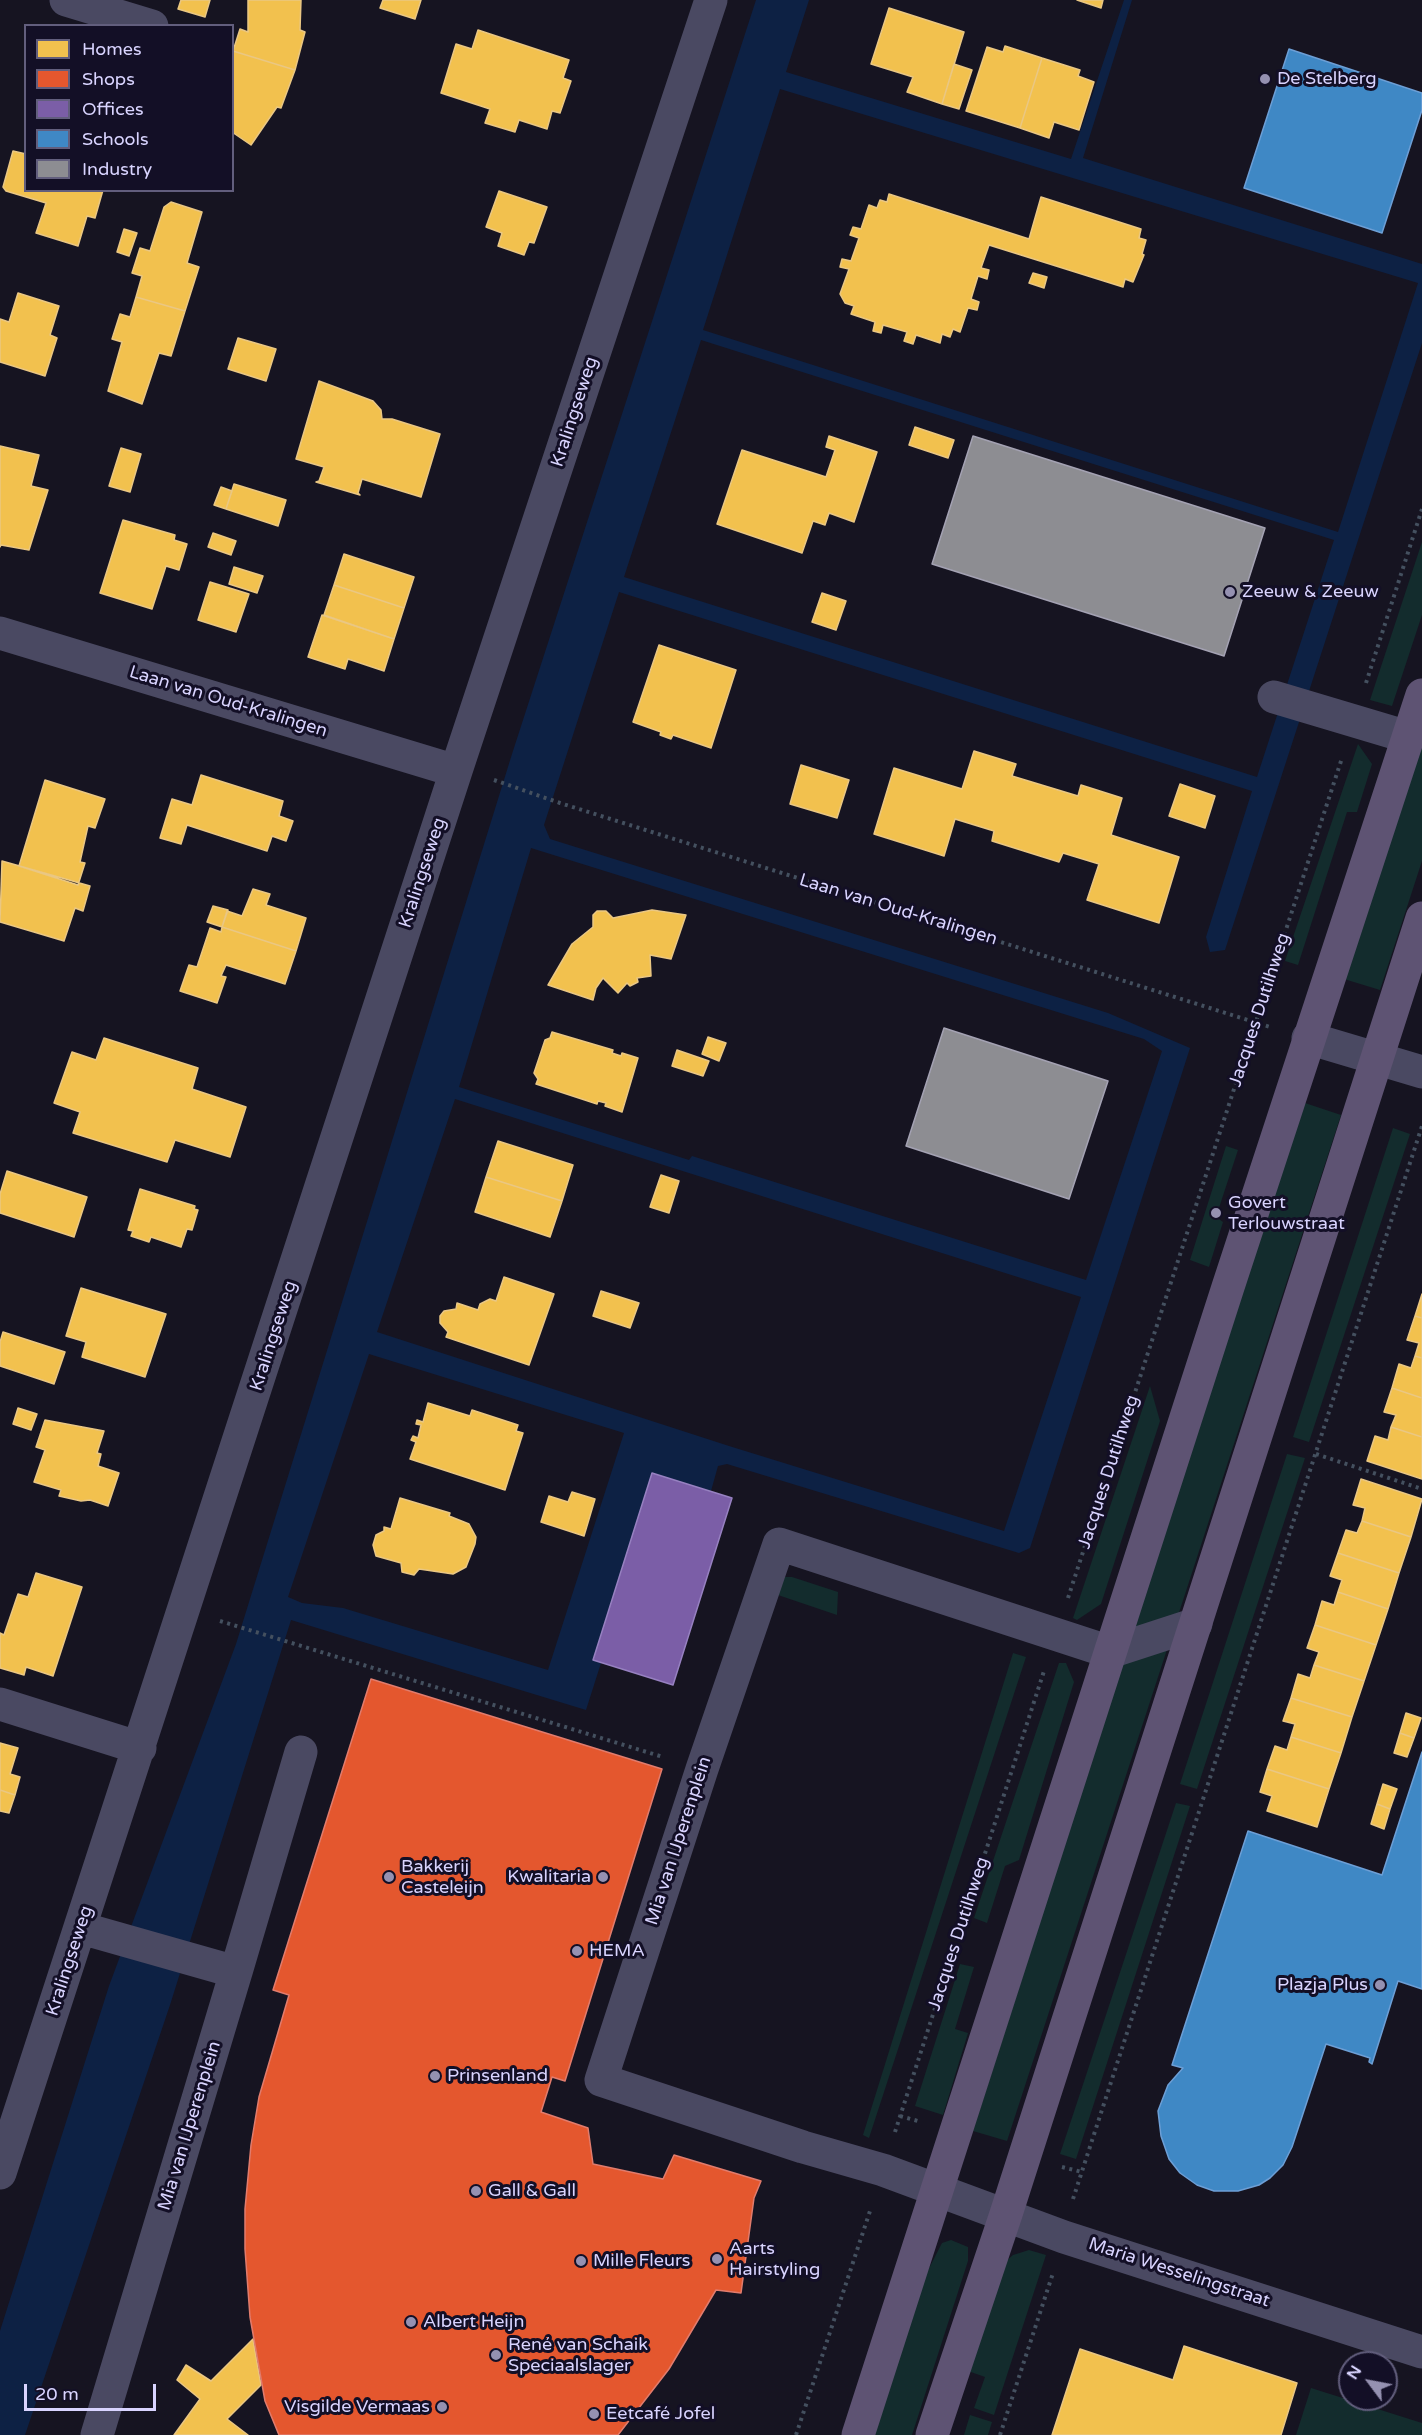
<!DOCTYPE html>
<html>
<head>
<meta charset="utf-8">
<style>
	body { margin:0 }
	#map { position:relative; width:1422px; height:2435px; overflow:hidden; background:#161421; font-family:"Varela Round",sans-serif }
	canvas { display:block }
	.legend { position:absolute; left:24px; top:24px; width:210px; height:168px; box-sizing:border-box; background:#130f26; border:2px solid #625e7d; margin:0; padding:8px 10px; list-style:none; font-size:18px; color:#d9d4ff }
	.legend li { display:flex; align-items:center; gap:12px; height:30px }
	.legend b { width:30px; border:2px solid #625e7d }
	.north { position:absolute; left:1338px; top:2351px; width:60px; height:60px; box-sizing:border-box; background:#130f26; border:2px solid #625e7d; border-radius:50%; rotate:302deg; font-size:16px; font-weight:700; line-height:24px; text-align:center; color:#d9d4ff }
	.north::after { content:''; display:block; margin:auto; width:21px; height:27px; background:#9591b1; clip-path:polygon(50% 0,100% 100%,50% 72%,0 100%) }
	.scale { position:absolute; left:24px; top:2384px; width:132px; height:27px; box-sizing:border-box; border:3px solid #d9d4ff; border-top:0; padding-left:8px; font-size:18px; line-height:21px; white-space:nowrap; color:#d9d4ff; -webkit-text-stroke:4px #130f26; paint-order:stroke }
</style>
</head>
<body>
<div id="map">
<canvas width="1422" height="2435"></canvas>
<ul class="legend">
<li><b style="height:16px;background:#f2c14e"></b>Homes</li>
<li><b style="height:16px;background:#e4572e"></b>Shops</li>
<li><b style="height:16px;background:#7b5ea7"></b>Offices</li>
<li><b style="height:16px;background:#3f88c5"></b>Schools</li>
<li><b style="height:16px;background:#8d8d92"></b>Industry</li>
</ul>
<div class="north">N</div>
<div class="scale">20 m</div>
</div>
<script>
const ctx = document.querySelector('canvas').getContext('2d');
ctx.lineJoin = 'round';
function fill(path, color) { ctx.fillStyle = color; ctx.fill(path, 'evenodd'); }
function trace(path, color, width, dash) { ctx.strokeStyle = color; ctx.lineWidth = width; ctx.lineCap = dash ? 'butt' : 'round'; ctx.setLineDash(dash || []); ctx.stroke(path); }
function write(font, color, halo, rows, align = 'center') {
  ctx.font = font + ' "Varela Round",sans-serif'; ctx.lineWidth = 6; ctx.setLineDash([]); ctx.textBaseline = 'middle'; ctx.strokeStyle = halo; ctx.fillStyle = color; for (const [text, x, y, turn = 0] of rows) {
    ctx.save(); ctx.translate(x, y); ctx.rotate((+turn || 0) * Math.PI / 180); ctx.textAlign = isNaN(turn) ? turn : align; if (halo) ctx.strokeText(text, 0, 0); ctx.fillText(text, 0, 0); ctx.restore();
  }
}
fill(new Path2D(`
	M1422 542V615L1392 706 1370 700Z
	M1422 738V861L1380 990 1344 979Z
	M1358 744 1372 764 1357 812H1347L1298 965 1285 961Z
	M1302 1102 1341 1115 1007 2141 973 2131Z
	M1393 1128 1410 1134 1309 1442 1293 1437Z
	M1226 1146 1238 1150 1216 1217 1223 1222 1209 1267 1190 1260Z
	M1150 1386 1160 1421 1101 1604 1077 1620 1073 1618Z
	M1287 1454 1305 1458 1197 1789 1180 1784Z
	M785 1577H792L838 1592 837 1615 775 1594Z
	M1013 1653 1026 1657 869 2138 863 2135Z
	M1059 1663H1066L1074 1682 1019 1860 1005 1866 987 1923 974 1918Z
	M1176 1803 1190 1806 1076 2159 1060 2154Z
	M960 1964 974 1967 955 2029 968 2033 943 2115 915 2106Z
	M951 2240 968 2247V2261L912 2435H872L924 2278 942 2243Z
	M1029 2250 1046 2255 994 2415 974 2408 985 2377 968 2371 1006 2261 1013 2255Z
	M1311 2388 1422 2423V2435H1296Z
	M970 2415 992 2422 988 2435H964Z`), '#132c2d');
fill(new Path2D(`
	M756 0H809L786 72 1071 159 1124 0H1132L1083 158 1422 264V343L1225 950 1210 952 1206 937 1252 791 619 592 544 825 550 839 1108 1013 1190 1048 1030 1548 1019 1553 727 1464 718 1466 711 1491 652 1474 594 1660 601 1663 586 1710 291 1620 170 2005 25 2435H0V2331L109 1986 236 1644 512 754ZM780 89 1418 283 1338 532 703 330ZM701 340 1334 540 1257 777 624 577ZM531 848 1144 1039 1162 1051 1086 1280 692 1156 689 1160 459 1087ZM455 1099 1081 1297 1004 1531 729 1446 377 1332ZM369 1354 624 1433 548 1670 343 1608 302 1603 288 1597Z`), '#0d2144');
const homes = new Path2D(`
	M181 0H210L205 17 178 9Z
	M248 0H301L300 30 305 32 295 70 233 51 240 29 248 32Z
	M383 0H421L415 19 380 8Z
	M1077 0H1103L1101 8Z
	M889 8 964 32 942 104 907 92 913 77 871 64Z
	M478 30 569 60 563 78 571 81 560 113 552 111 547 129 519 120 515 132 485 123 490 109 441 93 456 44 472 49Z
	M1005 46 1042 58 1020 128 966 111 987 47 1003 52Z
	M233 51 295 70 281 108 277 107 251 145 232 132Z
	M1042 58 1080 70 1078 76 1094 82 1079 130 1054 122 1049 138 1020 128Z
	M954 64 972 70 959 109 942 104Z
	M13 151 26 154V190H103L95 218 87 216 78 246 36 233 46 203 6 191 3 187Z
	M499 191 547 207 534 243 529 242 524 255 498 246 502 233 486 227Z
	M889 194 1029 239 1041 197 1141 229 1139 238 1146 240 1142 254 1144 255 1133 282 1125 279 1123 287 989 245 981 268 989 270 987 279 978 276 971 299 979 302 977 310 968 308 960 332 953 329 950 337 942 334 940 343 916 335 913 344 904 341 907 332 883 325 881 333 873 331 875 322 851 314 854 306 845 303 840 294 849 269 840 267 842 259 851 261 859 238 850 235 853 227 861 229 869 205 877 208 880 200 887 202Z
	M171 202 202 212 187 263 199 267 185 311 136 297 142 276 132 273 140 248 150 251 164 207Z
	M124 229 137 233 129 256 117 252Z
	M1033 273 1047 277 1044 288 1029 283Z
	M18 293 59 306 50 335 57 338 45 376 0 362V319L9 322Z
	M136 297 185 311 171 356 159 353 142 404 108 391 122 342 112 339 120 314 130 317Z
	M238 338 276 349 266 381 228 369Z
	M319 381 373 401 381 410 382 419H392L440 434 421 497 362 479 358 493 360 495 316 482 319 481 324 467 296 459Z
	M915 427 954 440 948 458 909 445Z
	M829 436 877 452 854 522 829 513 825 525 813 521 802 553 717 524 742 450 826 477 835 450 826 447Z
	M0 446 39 455 31 486 48 490 29 550 1 545 0 547Z
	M121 448 141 454 130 492 109 486Z
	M234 484 286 500 278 526 226 509Z
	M221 487 232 491 226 509 214 505Z
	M123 520 175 535 174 540 187 544 179 570 166 566 152 609 100 593Z
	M213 533 236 541 231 555 208 547Z
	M344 554 414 577 404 608 334 585Z
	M234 567 263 576 257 593 229 584Z
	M210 582 249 594 236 632 198 620Z
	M334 585 404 608 394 639 324 615Z
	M822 593 846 601 836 630 812 622Z
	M322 615 394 639 384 671 348 659 345 669 308 657Z
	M659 645 736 670 711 748 673 735 671 739 660 735 661 732 633 722Z
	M974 751 1016 764 1012 776 1078 796 1081 785 1122 798 1111 835 1179 857 1159 923 1087 900 1099 864 1063 853 1059 862 992 841 994 831 955 819 944 856 874 834 894 768 962 789Z
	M801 765 849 780 837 818 790 804Z
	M201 775 283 801 279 816 293 821 286 841 272 836 267 851 187 825 181 844 160 838 172 799 192 805Z
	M45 780 105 799 95 828 88 826 80 862 85 863 78 885 19 866Z
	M1180 784 1215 796 1205 828 1169 816Z
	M2 861 90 886 83 911 75 908 64 941 0 922Z
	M253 889 270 894 266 905 306 918 296 951 222 927 227 911 242 916Z
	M213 906 228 910 222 927 207 922Z
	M652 910 686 915 671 959 650 955 651 976 637 978 638 982 630 986 627 983 618 993 603 978 596 988 593 1000 548 985 572 944 593 927V915L597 911H606L613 918Z
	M222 927 296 951 285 984 226 965 221 976 226 977 217 1003 180 991 189 965 197 967 210 928 221 932Z
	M552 1032 613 1050 612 1053 621 1056 622 1053 638 1058 622 1112 605 1106 606 1103 598 1101 597 1104 536 1084 538 1079 534 1073 545 1040 550 1038Z
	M708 1037 726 1043 719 1061 702 1054Z
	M104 1038 198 1068 192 1089 246 1107 230 1157 175 1140 167 1162 73 1133 80 1112 54 1103 72 1052 96 1060Z
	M677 1050 709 1061 703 1076 672 1066Z
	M498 1141 573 1165 562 1201 486 1177Z
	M7 1171 87 1197 74 1237 0 1213V1194Z
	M661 1175 679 1181 669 1213 650 1207Z
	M486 1177 562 1201 550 1237 475 1212Z
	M140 1189 195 1206 194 1209 198 1210 192 1230 187 1229 181 1247 151 1237 149 1242 131 1236 133 1231 128 1230Z
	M504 1277 554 1294 529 1365 446 1337 448 1332 440 1323V1316L444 1311 456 1309 457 1303 478 1310 480 1304 490 1299 496 1301Z
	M81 1288 166 1314 145 1377 82 1357 86 1342 66 1336Z
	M601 1291 639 1303 630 1328 593 1316Z
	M1422 1294V1318L1415 1316Z
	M1415 1316 1422 1318V1358L1415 1356 1419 1343 1407 1340Z
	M3 1332 65 1352 54 1384 0 1366V1342Z
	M1415 1356 1422 1358V1398L1392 1388 1399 1364 1411 1368Z
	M1392 1388 1422 1398V1437L1391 1427 1396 1415 1384 1412Z
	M428 1403 470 1416 472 1410 518 1425 516 1431 523 1433 505 1490 410 1459 416 1442 411 1440 413 1436 418 1438 421 1425 416 1424 417 1420 423 1422Z
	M18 1408 37 1414 31 1430 13 1424Z
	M45 1420 104 1431 97 1453 101 1454 98 1466 119 1473 108 1506 90 1500 81 1501 59 1496 61 1490 34 1482 45 1450 36 1447Z
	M1391 1427 1422 1437V1479L1367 1461 1375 1436 1388 1440Z
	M1361 1479 1422 1499 1411 1537 1362 1521 1365 1508 1353 1505Z
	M572 1492 595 1499 584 1536 541 1522 549 1496 568 1502Z
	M400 1498 450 1513 449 1516 469 1524 476 1537 475 1544 466 1567 453 1574 419 1569 414 1575 402 1572 401 1563 376 1556 373 1545 376 1535 384 1531V1527L391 1529Z
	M1362 1521 1411 1537 1399 1573 1338 1553 1346 1530 1357 1533Z
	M1338 1553 1399 1573 1388 1609 1338 1592 1342 1580 1330 1576Z
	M36 1573 82 1587 53 1676 26 1667 24 1675 0 1668V1633L4 1635 18 1594 28 1597Z
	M1338 1592 1388 1609 1376 1645 1315 1625 1322 1601 1334 1605Z
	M1315 1625 1376 1645 1364 1681 1314 1665 1319 1652 1307 1648Z
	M1314 1665 1364 1681 1352 1717 1291 1698 1298 1674 1310 1678Z
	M1291 1698 1352 1717 1341 1753 1291 1737 1295 1724 1283 1721Z
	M1406 1713 1421 1718 1414 1738 1400 1733Z
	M1400 1733 1414 1738 1407 1757 1394 1753Z
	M1291 1737 1341 1753 1329 1789 1267 1769 1275 1746 1287 1750Z
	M0 1743 18 1748 10 1774 20 1777 15 1795 0 1790Z
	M1267 1769 1329 1789 1317 1827 1267 1811 1272 1796 1260 1792Z
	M1383 1784 1397 1789 1390 1809 1377 1804Z
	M0 1790 15 1795 9 1813 0 1811Z
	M1377 1804 1390 1809 1384 1829 1371 1824Z
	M253 2339 261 2385 227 2419 248 2435H174L200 2399 177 2380 186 2365 211 2381Z
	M1184 2346 1297 2383 1281 2435H1052L1080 2349 1173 2380Z`);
fill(homes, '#f2c14e');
trace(homes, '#eac783', 1.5);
const shops = new Path2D(`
	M371 1679 662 1769 565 2081 552 2077 541 2112 588 2128 593 2164 663 2179 674 2155 761 2181 754 2198 741 2293 716 2290 669 2369 618 2435H279L265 2401 250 2317 245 2249V2209L251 2145 259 2097 289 1995 273 1990Z`);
fill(shops, '#e4572e');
trace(shops, '#e17c6d', 1.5);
const offices = new Path2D(`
	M652 1473 732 1498 673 1685 593 1660Z`);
fill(offices, '#7b5ea7');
trace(offices, '#9781c1', 1.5);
const schools = new Path2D(`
	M1289 49 1422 93V110L1382 233 1244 188Z
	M1422 1752V1989L1398 1981 1372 2064 1369 2062 1370 2058 1326 2044 1292 2147 1283 2165 1270 2178 1259 2185 1238 2191H1214L1197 2185 1180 2173 1169 2159 1161 2136 1158 2111 1168 2085 1183 2068 1172 2065 1248 1831 1382 1875Z`);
fill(schools, '#3f88c5');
trace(schools, '#6d9fd6', 1.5);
const industry = new Path2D(`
	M973 436 1265 528 1224 656 932 564Z
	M944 1028 1108 1081 1069 1199 906 1146Z`);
fill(industry, '#8d8d92');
trace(industry, '#a4a2b3', 1.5);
trace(new Path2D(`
	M1366 683 1422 509
	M494 780 560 803 1270 1027
	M1316 1454 1422 1489
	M1068 1598 1342 758
	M220 1621 663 1757
	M900 2116 918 2121
	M895 2132 1044 1671
	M1062 2167 1082 2172
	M1073 2199 1422 1126
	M796 2435 871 2208
	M1000 2435 1053 2273`), '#44505f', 4, [3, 4.5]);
trace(new Path2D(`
	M66 0 152 26
	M0 633 456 771
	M1274 697 1408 737
	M1308 1038 1422 1072
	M1196 1624 1110 1652 779 1544 702 1769 601 2080 803 2147 883 2170 1064 2237 1422 2352
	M0 1704 140 1748
	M81 1928 236 1972 97 2435
	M236 1972 301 1752
	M0 2173 456 771 711 0`), '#4a4962', 33);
trace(new Path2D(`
	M858 2435 1228 1287 1422 695
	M932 2435 1006 2214 1422 918`), '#5e5373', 33);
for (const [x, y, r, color] of [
	[1265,79,6,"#9591b1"],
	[1230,592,6,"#9591b1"],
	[1216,1213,6,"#9591b1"],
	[389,1877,6,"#9591b1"],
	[603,1877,6,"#9591b1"],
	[577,1951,6,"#9591b1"],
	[1380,1985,6,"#9591b1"],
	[435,2076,6,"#9591b1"],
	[476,2191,6,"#9591b1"],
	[717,2259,6,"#9591b1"],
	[581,2261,6,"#9591b1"],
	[411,2322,6,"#9591b1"],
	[496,2355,6,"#9591b1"],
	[442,2407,6,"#9591b1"],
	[594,2414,6,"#9591b1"]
]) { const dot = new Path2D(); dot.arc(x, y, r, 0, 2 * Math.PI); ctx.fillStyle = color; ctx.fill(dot); trace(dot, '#130f26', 2); }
write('18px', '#d9d4ff', '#130f26', [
	["De Stelberg",1277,79],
	["Zeeuw & Zeeuw",1242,592],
	["Govert",1228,1203],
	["Terlouwstraat",1228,1224],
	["Bakkerij",401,1867],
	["Casteleijn",401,1888],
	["Kwalitaria",591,1877,"right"],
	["HEMA",589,1951],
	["Plazja Plus",1368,1985,"right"],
	["Prinsenland",447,2076],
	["Gall & Gall",488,2191],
	["Aarts",729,2249],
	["Hairstyling",729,2270],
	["Mille Fleurs",593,2261],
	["Albert Heijn",423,2322],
	["René van Schaik",508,2345],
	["Speciaalslager",508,2366],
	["Visgilde Vermaas",430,2407,"right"],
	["Eetcafé Jofel",606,2414]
], 'left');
write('18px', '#d9d4ff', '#130f26', [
	["Kralingseweg",575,412,-72],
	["Laan van Oud-Kralingen",228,702,17],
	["Kralingseweg",423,873,-72],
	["Laan van Oud-Kralingen",898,910,17],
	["Jacques Dutilhweg",1260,1010,-72],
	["Kralingseweg",274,1336,-72],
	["Jacques Dutilhweg",1109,1472,-72],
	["Mia van IJperenplein",679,1841,-72],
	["Jacques Dutilhweg",959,1934,-72],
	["Kralingseweg",70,1961,-72],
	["Mia van IJperenplein",190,2126,-73],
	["Maria Wesselingstraat",1179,2273,18]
]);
</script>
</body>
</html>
